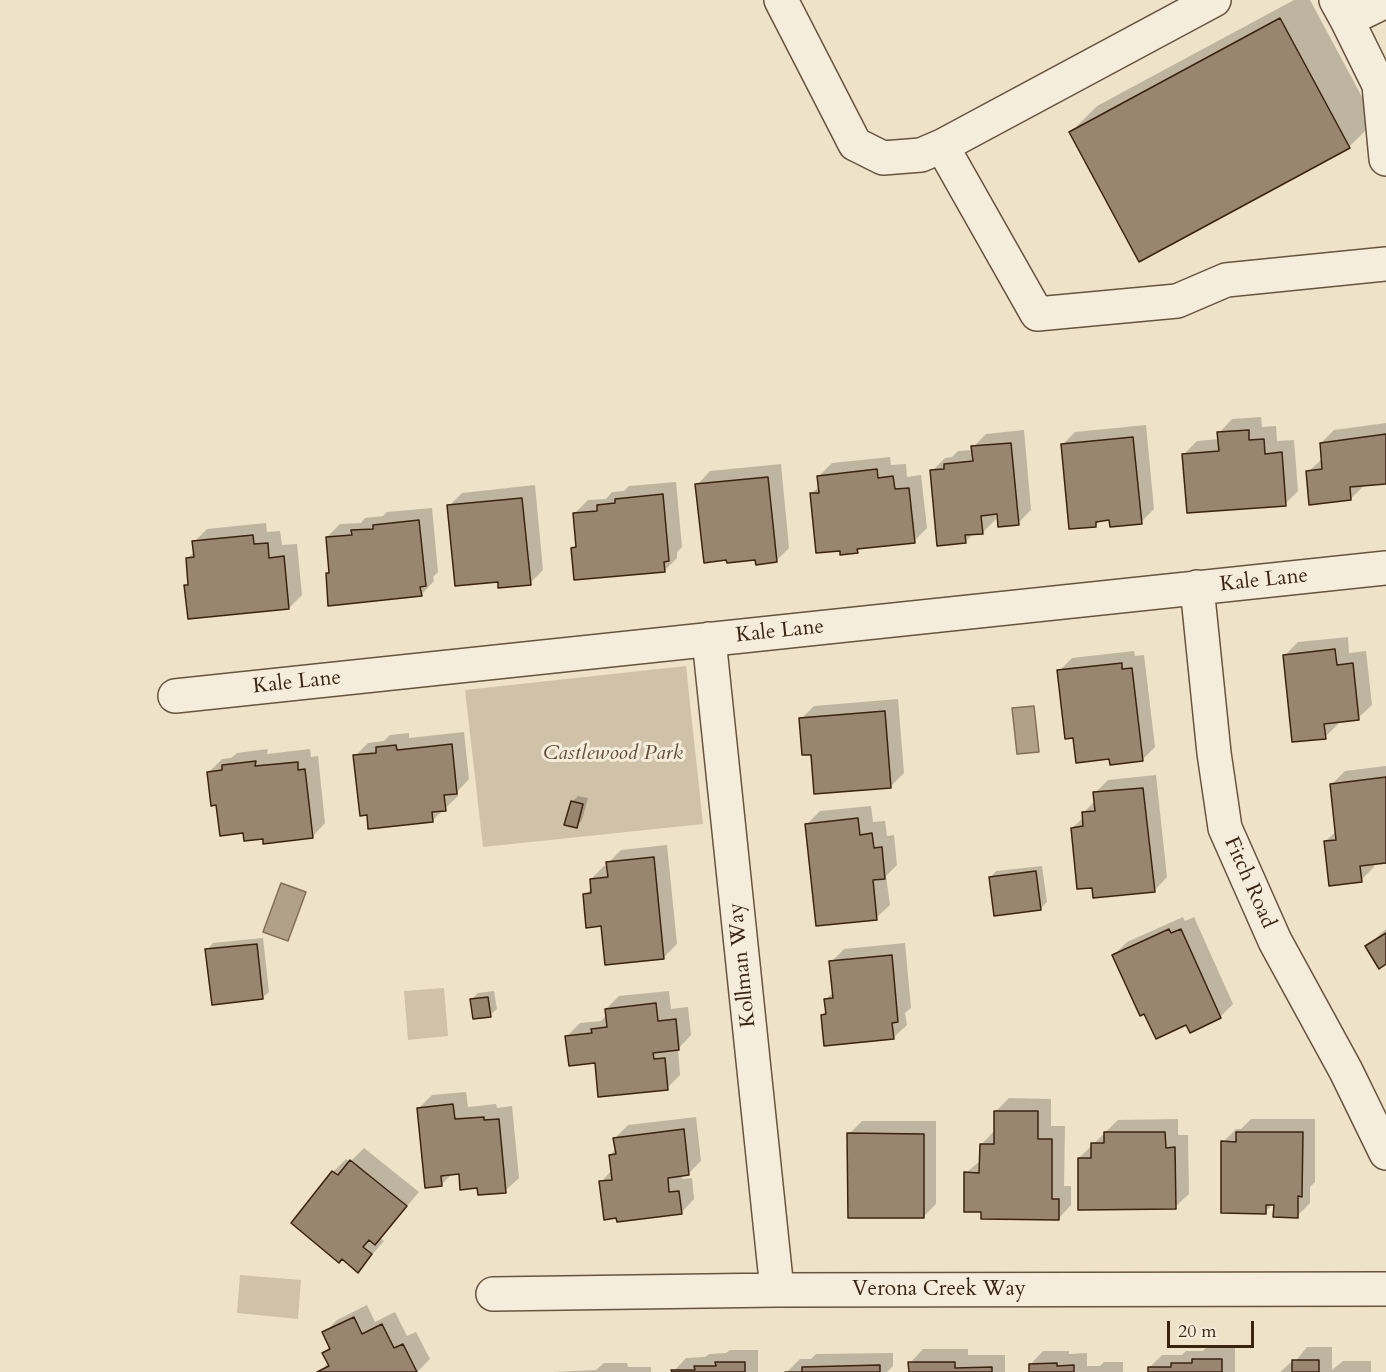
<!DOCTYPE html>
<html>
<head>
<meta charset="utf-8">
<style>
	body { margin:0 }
	#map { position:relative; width:1386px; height:1372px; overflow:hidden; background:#eee3c8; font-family:Cardo,serif }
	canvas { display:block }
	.scale { position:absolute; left:1167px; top:1321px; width:87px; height:27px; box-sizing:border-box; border:3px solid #3d2210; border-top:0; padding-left:8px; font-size:18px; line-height:21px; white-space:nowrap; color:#3d2210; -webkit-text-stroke:4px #f4eddb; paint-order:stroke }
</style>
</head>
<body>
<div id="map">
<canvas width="1386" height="1372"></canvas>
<div class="scale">20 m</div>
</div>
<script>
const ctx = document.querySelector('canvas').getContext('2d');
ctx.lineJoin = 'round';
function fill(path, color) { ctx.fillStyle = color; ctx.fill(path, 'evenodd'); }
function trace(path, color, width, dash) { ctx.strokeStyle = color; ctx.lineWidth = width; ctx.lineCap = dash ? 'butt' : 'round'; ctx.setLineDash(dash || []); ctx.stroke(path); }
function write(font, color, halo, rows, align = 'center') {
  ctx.font = font + ' Cardo,serif'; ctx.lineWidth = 6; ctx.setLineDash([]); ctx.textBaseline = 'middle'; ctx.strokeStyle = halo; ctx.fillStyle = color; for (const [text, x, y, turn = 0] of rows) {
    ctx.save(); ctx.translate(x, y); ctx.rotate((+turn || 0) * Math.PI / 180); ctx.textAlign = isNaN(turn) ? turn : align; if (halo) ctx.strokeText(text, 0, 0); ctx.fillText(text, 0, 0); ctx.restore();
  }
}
fill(new Path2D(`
	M686 666 703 824 483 847 465 690Z
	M444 988 448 1036 408 1040 404 991Z
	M240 1275 301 1280 298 1319 237 1313Z`), '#d0c2a9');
const water = new Path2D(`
	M1034 706 1039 752 1017 754 1012 708Z
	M281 883 306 892 288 941 263 932Z`);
fill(water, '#b2a189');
trace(water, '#836e59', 1.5);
fill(new Path2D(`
	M1294 0H1310L1375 121 1349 147 1071 132 1097 106Z
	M1261 417 1262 427 1276 426 1277 441 1294 440 1298 491 1285 504 1184 454 1197 441 1219 439V433L1232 419Z
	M1386 423V482L1364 486 1350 499 1308 472 1323 458 1321 443 1334 430Z
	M1146 425 1154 509 1141 522 1111 519 1101 520 1095 525 1062 445 1075 432Z
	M1024 430 1031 510 1018 523 998 513H995L996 519 983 532 974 533 965 542 932 471 945 458 952 457 958 451 973 450V447L986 434Z
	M890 457 891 465 906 464 907 477 921 475 927 528 914 541 862 547 857 552 811 494 820 486 818 477 832 463Z
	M781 464 789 548 776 561 757 559 697 485 710 471Z
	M676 482 682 547 677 552V558L664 571 573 549 577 544 575 513 588 500 606 499 612 492 624 491 629 486Z
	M535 485 543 570 530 583 449 506 462 493Z
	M432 508 438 572 433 577 434 581 421 595 327 574 331 570 327 537 340 524 361 523 365 518 383 516 387 512Z
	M266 523 267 532 280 531 282 545 297 544 302 595 289 608 186 586 190 582 187 559 195 551 194 542 207 529Z
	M1348 637 1349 653 1366 651 1372 705 1358 718 1338 721V724L1325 737 1285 655 1298 642Z
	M1134 651 1135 656 1144 655 1155 747 1142 760 1111 757 1059 671 1072 658Z
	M898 699 904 773 891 786 812 753 801 719 814 706Z
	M464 732 469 779 458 791V796L432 821 368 814 355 756 368 743 384 741 390 735 409 733V738Z
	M268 749 267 754 310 749 311 757 318 756 325 823 312 837H264L245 832 217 803 209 772 222 759 231 758 237 753Z
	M1386 766V862L1374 863V867L1361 880 1326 841 1337 830 1332 784 1345 771Z
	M1156 775 1167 877 1154 891 1093 886 1072 828 1084 817 1083 813 1096 800 1095 793 1108 780Z
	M578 796 588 798 582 820 576 827 572 802Z
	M871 806 873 822 885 821 887 836 894 835 897 865 886 876 890 905 876 918 807 824 820 811Z
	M667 845 677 944 664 957 602 924 585 895 592 888 591 879 604 866H608V863L621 850Z
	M1042 866 1047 902 1041 908 990 878 996 871Z
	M1183 917 1185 921 1194 917 1233 1004 1220 1017 1114 955 1127 942Z
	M1386 929V962L1367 946Z
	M263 938 269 992 262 998 207 950 213 943Z
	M905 943 911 1008 905 1013 907 1025 893 1038 822 1015 827 1010 826 999 834 992 831 962 844 949Z
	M494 991 497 1009 490 1015 472 999 478 993Z
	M669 991 671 1009 688 1007 691 1035 678 1049 680 1075 667 1088 596 1061 567 1036 580 1023 601 1021 606 1016V1009L619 996Z
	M466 1092 468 1107 496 1104 497 1108 512 1106 519 1178 505 1191 479 1186 460 1173H453L441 1185 419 1108 432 1095Z
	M1009 1098 1051 1099V1126H1065L1064 1186H1071V1205L1058 1219 983 1210 966 1173 981 1160V1145L994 1131 996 1111Z
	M696 1117 701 1161 688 1174 682 1175V1179L692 1178 694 1199 681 1213 601 1182 612 1170 610 1155 616 1149 615 1138 628 1125Z
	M1178 1119V1135H1188L1189 1194 1175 1207 1079 1158 1118 1120Z
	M1251 1119H1315V1182L1310 1187V1203L1297 1216 1275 1202 1265 1212 1223 1142 1236 1129H1241Z
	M862 1121H936V1204L923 1217 849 1134Z
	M364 1148 419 1192 380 1238 384 1241 358 1271 293 1223 333 1172 346 1159 350 1162Z
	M367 1305 375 1322 395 1312 407 1336 416 1332 430 1359 417 1372H319L329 1362 324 1353 330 1346 324 1333 337 1320Z
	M1207 1347H1235V1372H1149V1368L1162 1355H1182L1186 1351H1203Z
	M1307 1347H1332V1370L1343 1361H1371V1372H1280L1290 1363H1294Z
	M923 1349H968V1355H1005V1372H910V1363Z
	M730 1350H758V1372H673L686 1358 705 1357 709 1354 726 1353Z
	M1043 1351H1069V1354L1087 1353V1366H1100L1104 1362H1123V1372H1030V1365Z
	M893 1353V1366L887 1372H787L800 1359H811L816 1354Z
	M604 1363H627L628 1367H651V1372H552L596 1370Z`), '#0003');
const building = new Path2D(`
	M1280 18 1350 148 1139 262 1069 132Z
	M1249 430V440L1264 439 1265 454 1282 452 1286 506 1187 513 1182 454 1219 451 1217 432Z
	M1386 434V484L1350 487 1351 500 1309 505 1306 471 1322 469 1320 443Z
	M1133 437 1142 524 1110 527 1109 520 1096 522V527L1069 529 1061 444Z
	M1011 443 1019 525 998 527 997 514 981 516 983 534 965 535 966 543 937 546 930 470 944 469V464L973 461 971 446Z
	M877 469 878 478 893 476 895 489 909 488 915 543 857 549 858 553 840 555V551L816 553 810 493H819L817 476Z
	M768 477 777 562 756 565 755 560 727 563 726 560 704 563 695 484Z
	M663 494 669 561 664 562 665 572 574 580 571 548 576 547 573 513 597 511V505L615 503V499Z
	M522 498 531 585 498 588V582L455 586 447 505Z
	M419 520 426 586 420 587 422 596 328 606 326 573H329L326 537 352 535 351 530 373 529V525Z
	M253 535 254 544 268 543 269 558 284 556 289 609 188 619 184 585H188L186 558 194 557 192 541Z
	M1335 649 1337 665 1353 663 1359 720 1324 724 1326 739 1292 742 1283 655Z
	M1122 663V669L1132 668 1143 761 1110 765 1109 759 1076 763 1073 738 1065 739 1057 670Z
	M885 711 891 788 814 794 811 755H802L799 718Z
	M452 744 457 794 444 795 446 811 432 812 433 822 368 829 367 815 360 816 353 755 376 753V747L396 745 397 750Z
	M256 761 255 766 298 762V770L305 769 313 838 263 844V839L244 841 243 833 220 836 216 805 211 806 207 772 222 770V765Z
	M1386 777V863L1360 866 1362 882 1329 886 1324 841 1336 840 1330 784Z
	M1143 788 1155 892 1093 898 1092 888 1077 889 1071 828 1083 826 1082 812 1095 811 1093 792Z
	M571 801 583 804 577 828 564 825Z
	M858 818 860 835 872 833 874 848 882 847 885 879 873 880 877 920 816 926 805 824Z
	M654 857 664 959 605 965 601 926 586 928 583 894 591 893 590 879 608 877 606 862Z
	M1036 871 1041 910 994 916 989 877Z
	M1169 929 1171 933 1181 929 1221 1018 1190 1033 1186 1025 1156 1039 1144 1014 1140 1016 1112 955Z
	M1386 933V964L1379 969 1365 946Z
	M257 944 263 999 212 1005 205 949Z
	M892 955 898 1022 892 1023 894 1039 824 1046 821 1015 826 1014 824 999 833 998 829 961Z
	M488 997 491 1017 473 1019 470 999Z
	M656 1003 658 1021 676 1019 679 1050 653 1053 654 1059 665 1058 668 1090 598 1097 595 1063 569 1066 565 1036 592 1033 591 1029 607 1027 605 1009Z
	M453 1104 455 1119 484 1117V1120L499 1119 506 1193 478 1195 477 1188 460 1190 459 1174 441 1176 442 1186 425 1188 417 1108Z
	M994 1111H1038V1139H1052V1199H1059V1220L981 1219V1212H964V1172L979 1173 980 1144H994Z
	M684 1129 689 1175 668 1178 669 1192 679 1191 682 1214 617 1222 616 1218 604 1220 599 1181 612 1180 609 1155 616 1154 613 1138Z
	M1104 1132H1165L1166 1148 1175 1147 1176 1209 1078 1210V1158H1091V1143H1104Z
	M1236 1132H1303L1302 1197 1298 1196V1218L1273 1217 1274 1205H1266V1214L1221 1213V1141L1236 1142Z
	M847 1133 924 1134V1218H848Z
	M350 1160 407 1206 375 1245 369 1240 363 1247 372 1254 358 1273 342 1259 339 1263 291 1223 332 1171 338 1175Z
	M354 1317 362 1334 382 1324 394 1348 403 1344 417 1372H317L329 1366 322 1353 330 1349 322 1332Z
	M1192 1359H1222V1372H1148V1367H1171V1363H1192Z
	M1292 1360H1319V1372H1292Z
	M715 1362H745V1372H672L671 1370H695L694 1366H716Z
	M908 1362H955V1368L992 1367V1372H909Z
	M1057 1363V1366L1074 1365V1372H1029V1364Z
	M880 1365V1372H785H802V1367Z`);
fill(building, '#998670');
trace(building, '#3d2210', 1.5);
const minor = new Path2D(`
	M781 0 855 144 883 158 921 155 942 146 1214 0
	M1336 0 1347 20 1386 1
	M1347 20 1379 85 1386 159
	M942 146 1037 314 1177 301 1226 280 1386 264
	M1197 587 1214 753 1225 828 1275 941 1346 1071 1386 1153
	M709 639 777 1290
	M175 696 1386 568
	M493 1294 777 1290 1386 1289`);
trace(minor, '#69523e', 36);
trace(minor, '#f4eddb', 33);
write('21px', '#3d2210', '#f4eddb', [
	["Kale Lane",1264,581,-6],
	["Kale Lane",780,632,-6],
	["Kale Lane",297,683,-6],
	["Fitch Road",1249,883,66],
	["Kollman Way",743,965,-96],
	["Verona Creek Way",939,1290]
]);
write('italic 21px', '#624a36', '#f4eddb', [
	["Castlewood Park",613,754]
]);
</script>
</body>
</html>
